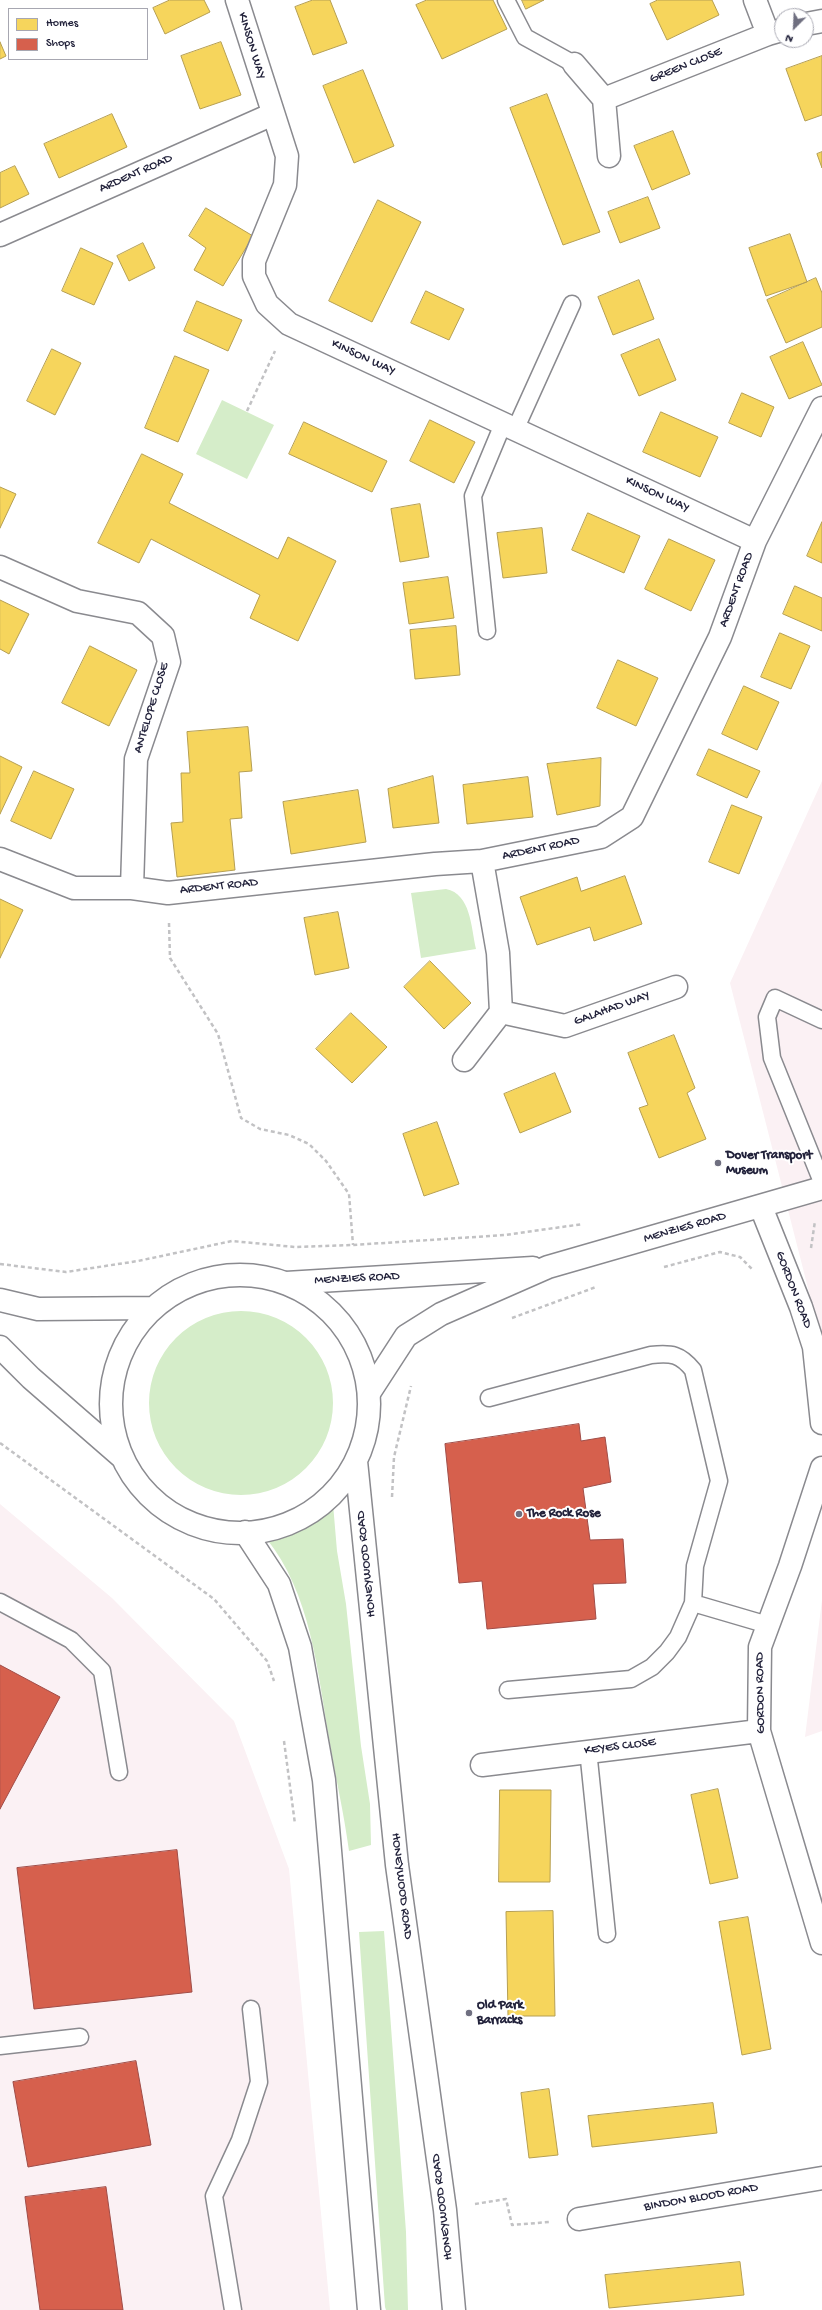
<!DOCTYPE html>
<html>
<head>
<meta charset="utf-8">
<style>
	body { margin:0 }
	#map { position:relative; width:822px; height:2310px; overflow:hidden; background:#fff; font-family:"Gochi Hand",sans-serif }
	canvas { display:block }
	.legend { position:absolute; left:8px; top:8px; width:140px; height:52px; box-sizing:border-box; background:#fff; border:1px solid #a7a7b1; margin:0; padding:5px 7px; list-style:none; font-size:12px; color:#22223b }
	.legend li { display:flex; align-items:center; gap:8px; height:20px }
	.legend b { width:20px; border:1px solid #a7a7b1 }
	.north { position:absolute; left:774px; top:8px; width:40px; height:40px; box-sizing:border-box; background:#fff; border:1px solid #a7a7b1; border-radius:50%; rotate:204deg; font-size:11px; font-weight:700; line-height:16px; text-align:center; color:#22223b }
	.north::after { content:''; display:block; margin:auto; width:14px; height:18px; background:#6f6f80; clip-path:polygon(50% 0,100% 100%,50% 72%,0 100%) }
</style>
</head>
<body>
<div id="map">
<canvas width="822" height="2310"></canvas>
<ul class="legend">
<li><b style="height:11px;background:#f6d55c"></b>Homes</li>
<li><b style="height:11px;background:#d6604d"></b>Shops</li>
</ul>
<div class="north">N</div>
</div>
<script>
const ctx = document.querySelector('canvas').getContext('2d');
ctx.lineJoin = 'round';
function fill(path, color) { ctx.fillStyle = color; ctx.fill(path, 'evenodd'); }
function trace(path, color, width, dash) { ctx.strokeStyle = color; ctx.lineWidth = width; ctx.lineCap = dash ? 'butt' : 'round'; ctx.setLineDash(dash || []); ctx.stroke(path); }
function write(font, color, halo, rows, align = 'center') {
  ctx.font = font + ' "Gochi Hand",sans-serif'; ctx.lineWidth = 4; ctx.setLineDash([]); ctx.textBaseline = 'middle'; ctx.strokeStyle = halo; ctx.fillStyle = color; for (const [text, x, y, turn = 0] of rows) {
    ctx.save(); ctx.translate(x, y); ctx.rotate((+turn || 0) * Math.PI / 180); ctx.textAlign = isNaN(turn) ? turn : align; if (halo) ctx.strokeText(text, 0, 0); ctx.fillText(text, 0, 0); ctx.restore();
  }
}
fill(new Path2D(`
	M822 781V1343L730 983Z
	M0 1504 112 1598 234 1721 289 1869 330 2310H0Z
	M822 1600V1731L805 1737Z`), '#fbf1f4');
fill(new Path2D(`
	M222 400 274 425 247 479 196 454Z
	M446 889C471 894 471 927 476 949L421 958 411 893Z
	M149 1403a92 92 0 1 1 184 0a92 92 0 1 1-184 0Z
	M333 1504 337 1551 346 1604 361 1746 370 1804 371 1845 349 1851C344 1813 335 1775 329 1738 317 1669 311 1594 266 1538L298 1526Z
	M384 1931 406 2232 408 2310H386L385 2307 359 1932Z`), '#d5edc9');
const homes = new Path2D(`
	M170 0H204L210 12 165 34 153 8Z
	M313 0H330L347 43 313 55 295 7Z
	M427 0H493L507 29 442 59 416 5Z
	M522 0H544L526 9Z
	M658 0H712L719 15 667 40 650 4Z
	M0 42 6 56 0 59Z
	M221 42 241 95 200 109 181 56Z
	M822 56V115L805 121 786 69Z
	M363 70 394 146 354 163 323 86Z
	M547 94 600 232 563 245 510 108Z
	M112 114 127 147 59 178 44 144Z
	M673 131 690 174 652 190 634 146Z
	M822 152V168L817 154Z
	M15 166 29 194 0 208V173Z
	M648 197 660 228 620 243 608 212Z
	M378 200 421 222 372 322 329 301Z
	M206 208 253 236 223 286 194 270 206 248 189 236Z
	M790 234 807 282 766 296 749 248Z
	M143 243 155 268 129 281 117 256Z
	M81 248 113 263 94 305 62 291Z
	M816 278 822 293V327L786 343 767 300Z
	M639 280 654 319 613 335 598 297Z
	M426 291 464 309 449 340 411 323Z
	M197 301 242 320 228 351 184 331Z
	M659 339 676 380 639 396 621 355Z
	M803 342 822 385 789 399 770 357Z
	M52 349 81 363 55 415 27 401Z
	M175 356 209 370 178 442 145 428Z
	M742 393 774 407 761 437 729 423Z
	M661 412 718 437 700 477 643 452Z
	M430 420 475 442 454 483 410 461Z
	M304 422 387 461 372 492 289 454Z
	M142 454 183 474 169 503 278 559 288 537 336 561 298 641 250 618 260 595 151 539 139 563 98 543Z
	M0 487 16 494 0 528Z
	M420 504 429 557 400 562 391 509Z
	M588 513 640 536 624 573 572 550Z
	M822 522V563L807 556Z
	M542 528 547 573 503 578 497 533Z
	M669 539 715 560 691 611 645 589Z
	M448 577 454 618 409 624 403 583Z
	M795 586 822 598V631L783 614Z
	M0 600 29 614 9 654 0 649Z
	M456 626 460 675 415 679 410 630Z
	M780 633 810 646 791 689 761 677Z
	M90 646 137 670 109 726 62 703Z
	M618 660 658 678 636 726 597 708Z
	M744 686 779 702 757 750 722 734Z
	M248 727 252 771 239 772 242 818 230 819 235 870 177 877 171 823 183 822 181 773H190L187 732Z
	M709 749 760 771 747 798 697 775Z
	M0 756 22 767 0 814Z
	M601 758 600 806 557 815 547 764Z
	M34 771 74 789 51 839 11 821Z
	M433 776 439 823 393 828 388 789Z
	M528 777 533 817 467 824 463 785Z
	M358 790 366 842 291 854 283 802Z
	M732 805 762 817 739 874 709 862Z
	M625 876 642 924 594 941 590 927 537 945 520 897 577 877 581 891Z
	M0 899 23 910 0 958Z
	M338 912 349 968 315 975 304 918Z
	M430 961 471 1003 444 1029 404 987Z
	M351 1013 387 1047 352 1083 316 1049Z
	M674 1035 695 1088 687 1093 706 1139 659 1158 639 1108 648 1105 628 1053Z
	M555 1073 571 1112 520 1133 504 1094Z
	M437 1122 459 1184 424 1196 403 1134Z
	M718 1789 738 1878 710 1884 691 1795Z
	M500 1790H551L550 1882H499Z
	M553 1911 555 2016H508L506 1912Z
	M748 1917 771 2049 742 2055 719 1922Z
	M549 2089 558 2155 529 2158 521 2093Z
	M713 2103 717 2133 592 2147 588 2116Z
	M740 2262 744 2295 609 2308 605 2275Z`);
fill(homes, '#f6d55c');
trace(homes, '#b69f52', 1);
const shops = new Path2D(`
	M579 1424 581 1441 605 1437 611 1482 583 1488 590 1540 623 1539 626 1583 593 1584 596 1619 487 1629 482 1581 459 1583 445 1444Z
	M0 1665 60 1697 0 1809Z
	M177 1850 192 1992 34 2009 17 1868Z
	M136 2061 151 2145 28 2167 13 2082Z
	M106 2187 123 2310H40L25 2197Z`);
fill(shops, '#d6604d');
trace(shops, '#a04d48', 1);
const lane = new Path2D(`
	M506 0 525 37 574 64
	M515 430 572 304
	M487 631 473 496 503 424
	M822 1020 775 998 767 1017 772 1058 822 1182
	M489 1398 651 1355C672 1353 680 1354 693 1370L719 1481 695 1566 693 1603
	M0 1602 71 1640 102 1671 119 1772
	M508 1690 631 1679 652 1667 667 1652 678 1637 693 1603 768 1625
	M588 1750 607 1934
	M0 2046 80 2037
	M233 2310 214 2196 240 2140 259 2082 251 2009`);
const street = new Path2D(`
	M237 0 287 156 285 185 254 261V276L267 304 289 324 755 541
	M755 0 768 34
	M806 24 822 21
	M574 64 604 99 609 156
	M604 99 768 34 782 30
	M0 235 273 114
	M0 567 77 601 138 613 163 636 169 662 136 759 132 888
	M0 859 74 888H132L168 893 435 864 482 861 601 837 632 817 720 637 755 541 822 408
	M482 861 498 953 501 1012 565 1026 676 987
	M464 1060 501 1012
	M761 1207 801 1307 814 1347 822 1423
	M286 1283 533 1268
	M369 1393 406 1336 441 1314 548 1267 822 1188
	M822 1468 790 1566 760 1647 759 1731 822 1943
	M482 1765 759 1731
	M579 2219 822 2178`);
const secondary = new Path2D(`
	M111 1404a129 129 0 1 1 258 0a129 129 0 1 1-258 0Z
	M0 1300 38 1309 153 1308
	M0 1347 31 1378 123 1458
	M356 1461 397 1865 445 2210 454 2310
	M245 1532 279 1584 300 1647 324 1780 369 2310`);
trace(lane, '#8a8a8f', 19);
trace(street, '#8a8a8f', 25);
trace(secondary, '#8a8a8f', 25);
trace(new Path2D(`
	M247 411 275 351
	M169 923 170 958 218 1034 241 1118 260 1129 289 1135 309 1144 326 1161 349 1194 353 1245
	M811 1248 815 1221
	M0 1264 66 1272 138 1261 232 1241 295 1247 353 1245 505 1235 583 1224
	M664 1267 720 1252 740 1257 752 1269
	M512 1318 596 1287
	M0 1443 214 1599 267 1661 274 1681
	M392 1497 394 1457 411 1386
	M284 1741 295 1824
	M475 2204 506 2199 512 2225 549 2222`), '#c2c2c4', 2.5, [4, 3]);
trace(lane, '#fff', 16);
trace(street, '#fff', 22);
trace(secondary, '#fff', 22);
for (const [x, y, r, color] of [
	[718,1163,4,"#6f6f80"],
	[519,1514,4,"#6f6f80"],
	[469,2013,4,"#6f6f80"]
]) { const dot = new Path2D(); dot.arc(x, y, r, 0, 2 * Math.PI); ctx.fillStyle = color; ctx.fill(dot); trace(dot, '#fff', 1.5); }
write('13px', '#22223b', '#fff', [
	["KINSON WAY",251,46,73],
	["GREEN CLOSE",686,66,-22],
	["ARDENT ROAD",136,174,-24],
	["KINSON WAY",363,358,25],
	["KINSON WAY",657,495,25],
	["ARDENT ROAD",737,590,-70],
	["ANTELOPE CLOSE",152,708,-73],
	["ARDENT ROAD",541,849,-12],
	["ARDENT ROAD",219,887,-6],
	["GALAHAD WAY",612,1009,-20],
	["MENZIES ROAD",685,1228,-16],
	["MENZIES ROAD",357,1279,-3],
	["GORDON ROAD",793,1290,69],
	["HONEYWOOD ROAD",367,1564,-96],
	["GORDON ROAD",761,1693,-91],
	["KEYES CLOSE",620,1747,-7],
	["HONEYWOOD ROAD",401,1886,83],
	["BINDON BLOOD ROAD",701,2198,-10],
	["HONEYWOOD ROAD",443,2207,-97]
]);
write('bold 13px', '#22223b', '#fff', [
	["Dover Transport",726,1156],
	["Museum",726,1171],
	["The Rock Rose",527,1514],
	["Old Park",477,2006],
	["Barracks",477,2021]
], 'left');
</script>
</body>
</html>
